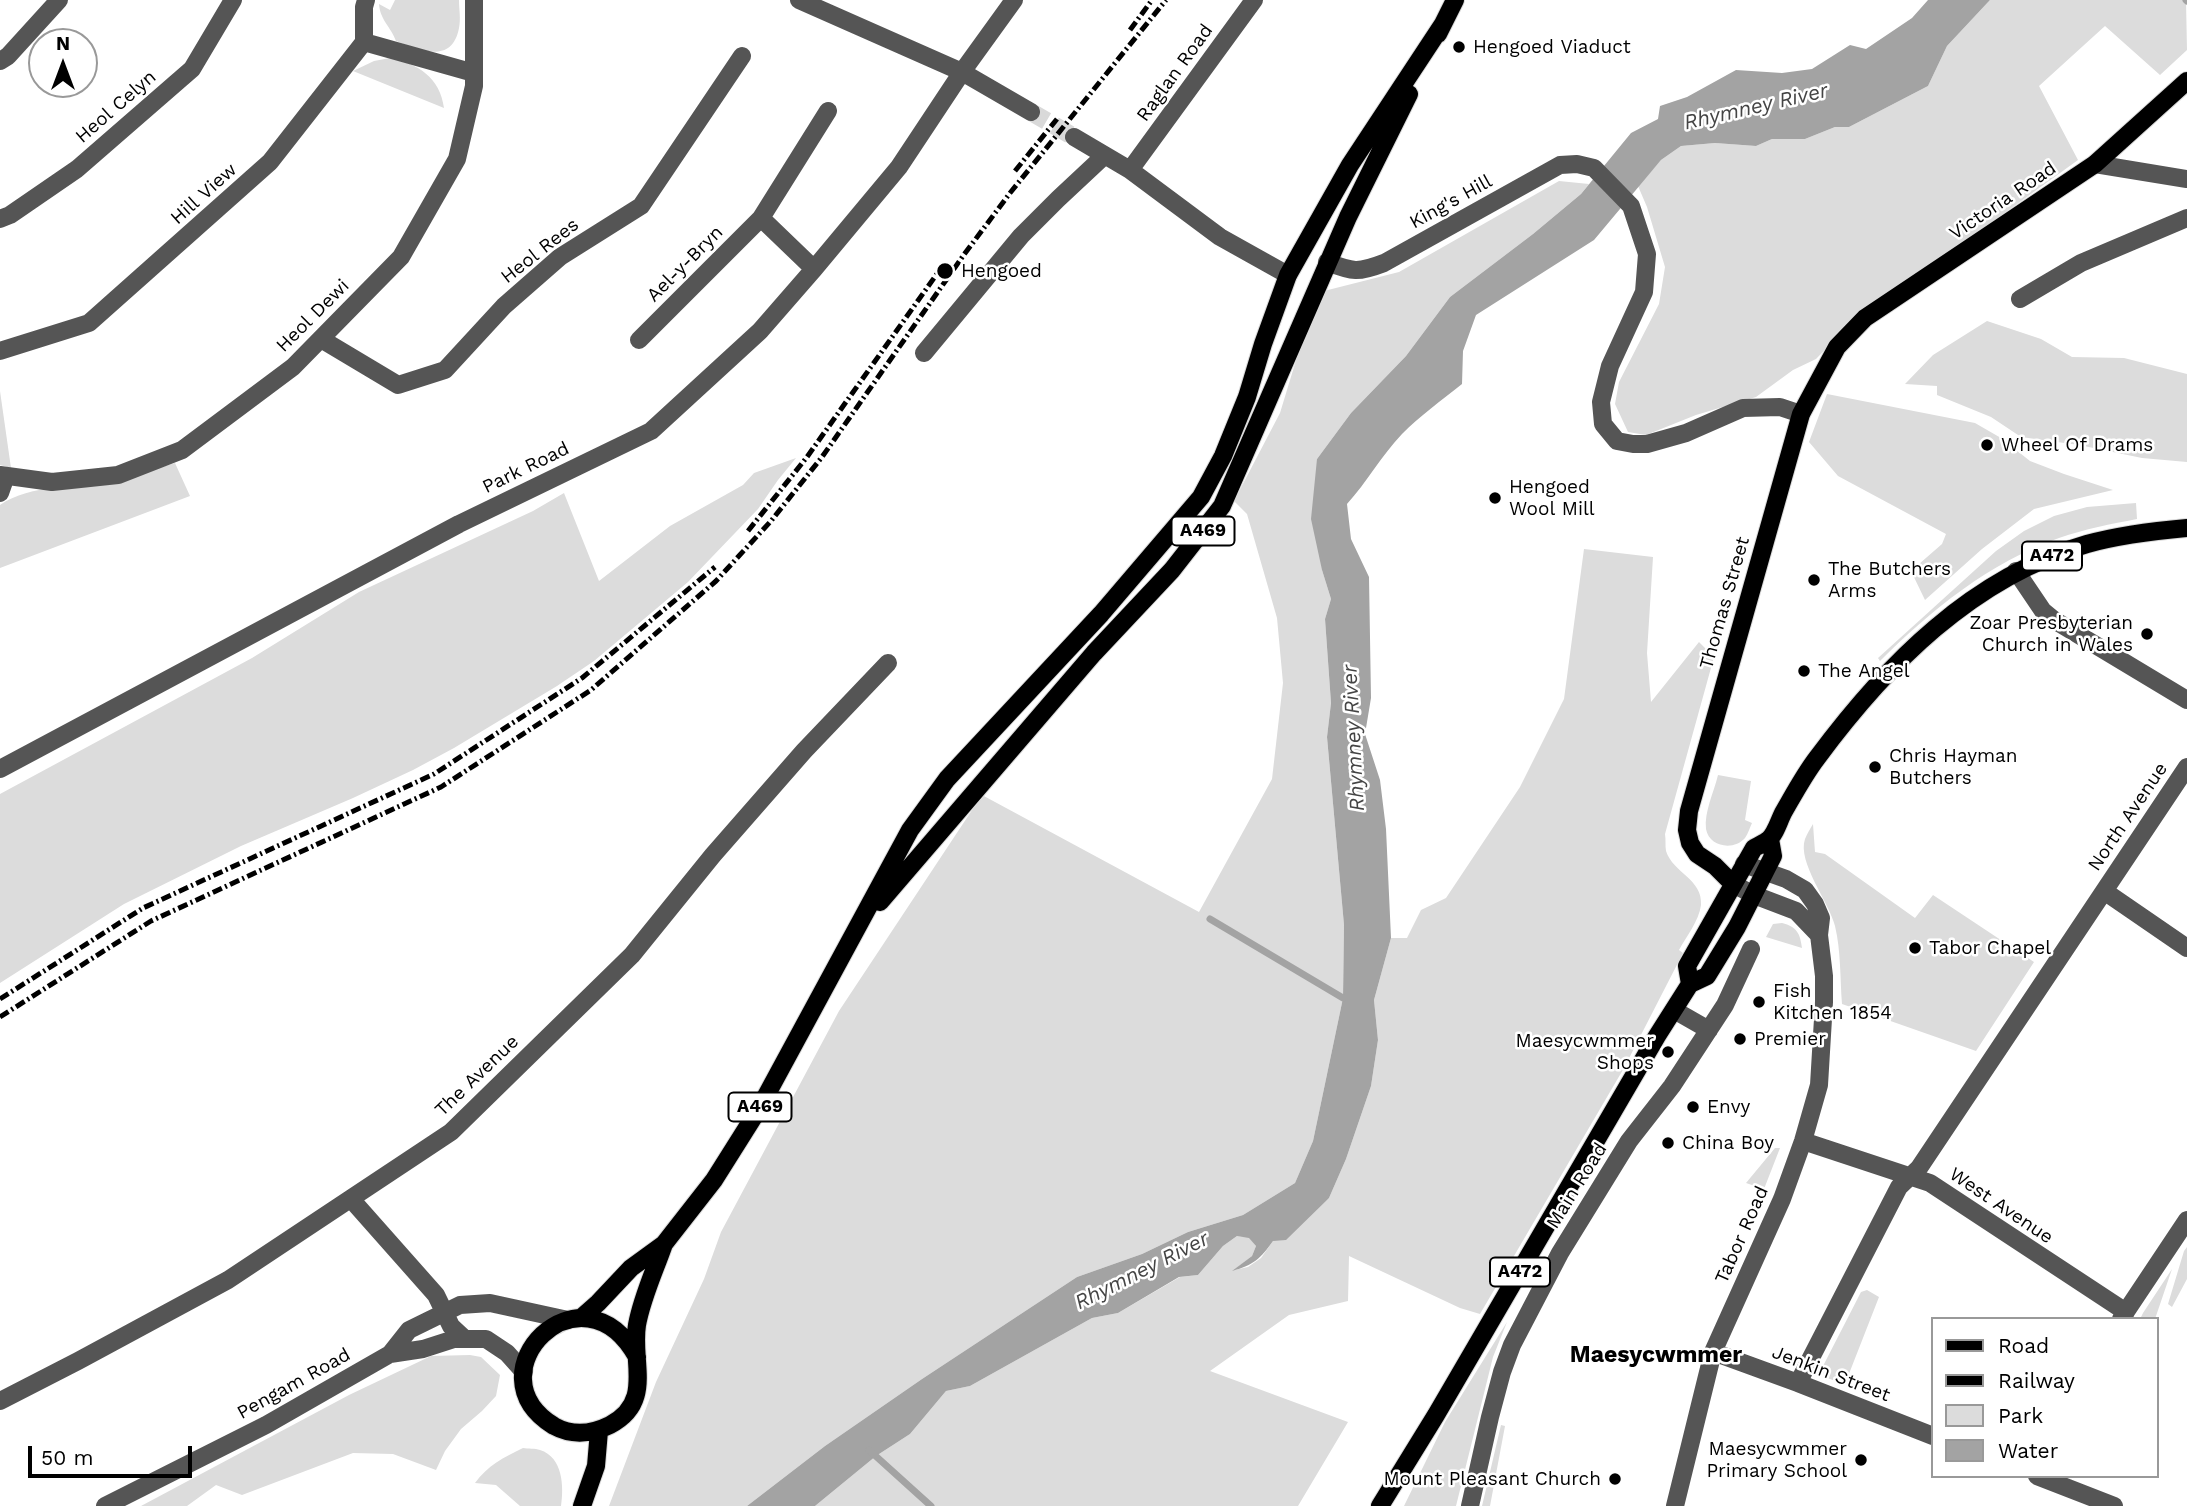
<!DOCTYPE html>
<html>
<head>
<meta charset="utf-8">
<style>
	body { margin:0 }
	#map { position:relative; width:2187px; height:1506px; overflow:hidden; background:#fff; font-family:"Work Sans",sans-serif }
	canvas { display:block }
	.legend { position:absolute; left:1931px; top:1317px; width:228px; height:161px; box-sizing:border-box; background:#fff; border:2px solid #999; margin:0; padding:9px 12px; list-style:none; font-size:21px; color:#000 }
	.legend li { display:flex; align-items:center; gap:14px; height:35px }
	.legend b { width:35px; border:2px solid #999 }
	.north { position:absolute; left:28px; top:28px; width:70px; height:70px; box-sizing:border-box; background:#fff; border:2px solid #999; border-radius:50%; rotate:0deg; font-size:19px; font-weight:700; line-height:28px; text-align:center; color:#000 }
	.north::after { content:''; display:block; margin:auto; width:24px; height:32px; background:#000; clip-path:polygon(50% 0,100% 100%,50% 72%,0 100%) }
	.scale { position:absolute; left:28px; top:1446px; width:164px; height:32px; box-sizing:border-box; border:4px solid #000; border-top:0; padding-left:9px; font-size:21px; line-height:24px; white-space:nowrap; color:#000; -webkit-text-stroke:5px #fff; paint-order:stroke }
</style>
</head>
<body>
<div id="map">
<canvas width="2187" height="1506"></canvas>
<ul class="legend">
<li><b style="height:9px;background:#000"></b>Road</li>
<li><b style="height:9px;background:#000"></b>Railway</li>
<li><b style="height:19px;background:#dcdcdc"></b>Park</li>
<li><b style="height:19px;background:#a3a3a3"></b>Water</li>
</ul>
<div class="north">N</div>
<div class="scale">50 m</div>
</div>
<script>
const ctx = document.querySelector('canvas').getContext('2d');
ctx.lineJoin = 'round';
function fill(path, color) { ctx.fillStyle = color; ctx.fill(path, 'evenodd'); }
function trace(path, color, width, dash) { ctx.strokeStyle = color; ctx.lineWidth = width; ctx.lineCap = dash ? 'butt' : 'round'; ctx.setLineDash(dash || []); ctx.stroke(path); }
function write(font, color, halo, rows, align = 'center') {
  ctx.font = font + ' "Work Sans",sans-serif'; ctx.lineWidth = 5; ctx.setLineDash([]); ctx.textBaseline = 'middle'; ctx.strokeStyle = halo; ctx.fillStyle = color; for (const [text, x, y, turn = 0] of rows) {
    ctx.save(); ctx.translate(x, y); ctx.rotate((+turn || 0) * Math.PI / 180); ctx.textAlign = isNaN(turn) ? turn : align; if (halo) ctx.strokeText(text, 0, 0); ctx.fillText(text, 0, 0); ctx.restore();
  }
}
fill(new Path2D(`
	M395 0H459C459 9 461 19 459 28 452 65 419 50 396 41 391 27 380 20 379 4L390 10Z
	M1990 0H2186L2187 50 2160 75 2105 26 2039 86 2078 160 1963 243 1857 317 1816 359 1793 370 1756 397 1696 415 1646 435 1628 432 1615 404 1619 382 1659 304 1665 267 1647 207 1638 186 1661 160 1681 146 1715 143 1756 146 1772 139H1805L1835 127H1849L1928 86 1947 46Z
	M390 58C418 64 440 77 444 108L353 71 374 61Z
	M1559 181 1589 184 1581 194 1533 234 1450 297 1406 356 1351 413 1317 459 1322 570 1331 599 1325 619 1331 703 1327 737 1344 925 1343 998 1313 1141 1295 1183 1243 1215 1188 1232 1142 1254 1077 1277 922 1379 825 1446 747 1506H609L656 1382 704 1279 721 1232 839 1011 982 795 1199 912 1272 779 1283 683 1277 618 1247 514 1234 501 1280 413 1297 357 1324 291 1399 272Z
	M1987 321 2041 339 2072 357 2124 358 2187 374V462L2142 458 2079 445 2021 437 1991 417 1937 395V386L1905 384 1933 355Z
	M0 391 11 468 0 465Z
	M1827 394 1975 423 2001 438 2030 461 2064 474 2113 490 2034 509 1982 549 1925 600 1911 571 1942 544 1946 534 1838 476 1809 442Z
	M796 458 778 480 758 509 688 582 594 661 557 686 454 748 413 770 353 798 241 846 124 904 0 983V794L252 658 359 592 533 511 564 493 599 581 670 526 743 485 754 473Z
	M175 463 190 496 0 568V505C30 484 80 487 116 479 136 475 155 469 175 463Z
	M2136 503 2137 519C2111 524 2085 529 2059 538 1990 562 1931 610 1880 661L1878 658 1996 551 2024 531 2054 516 2087 507Z
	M1584 549 1653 557 1647 653 1651 702 1699 642 1714 657 1665 834C1666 840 1665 846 1666 851 1673 873 1703 879 1701 905 1699 921 1686 937 1679 950L1683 953 1624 1068 1480 1314 1460 1308 1349 1256 1348 1301 1289 1315 1210 1371 1348 1422 1298 1506H815L876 1456 910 1434 946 1391 970 1386 1092 1318 1118 1313 1180 1277 1198 1275 1223 1246 1237 1236 1249 1237 1256 1246 1252 1256 1234 1270 1248 1267 1261 1258 1273 1241 1329 1198 1346 1159 1371 1086 1378 1040 1374 1000 1391 938H1407L1421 910 1446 898 1520 787 1564 699Z
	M1718 775 1751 781 1745 820 1752 823C1750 827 1748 834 1745 838 1734 851 1709 847 1706 829 1704 812 1714 792 1718 775Z
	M1813 824 1815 852 1825 854 1915 918 1933 895 2034 962 1976 1051 1842 1004C1840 978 1841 951 1835 926 1829 902 1797 862 1805 839 1807 834 1810 829 1813 824Z
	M1782 923C1797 927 1800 933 1802 948L1766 937 1773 924Z
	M1775 1148H1780L1764 1189 1746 1183Z
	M2187 1247V1279L2172 1307 2168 1304 2184 1251Z
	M2172 1269 2155 1319H2140L2143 1313Z
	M1867 1290 1879 1297 1845 1384 1824 1377 1822 1368 1861 1292Z
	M1507 1322 1493 1357 1456 1506H1404L1445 1422Z
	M470 1355 481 1357 500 1375 496 1396 482 1411 461 1429 445 1451 436 1470 393 1454 353 1453 242 1495 216 1485 187 1506H141L349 1395 431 1356Z
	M1501 1425 1505 1426 1490 1506H1482Z
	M523 1448C528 1449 535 1448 540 1450 563 1457 564 1487 561 1506H520L496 1485 475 1483C487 1466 504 1457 523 1448Z`), '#dcdcdc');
fill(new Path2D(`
	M1928 0H1990L1947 46 1928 86 1849 127H1835L1805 139H1772L1756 146 1715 143 1681 146 1661 160 1594 240 1476 315 1463 351 1462 384C1442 400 1420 416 1402 434 1381 456 1367 482 1347 504L1351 539 1369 577 1371 698 1365 734 1380 780 1386 829 1391 938 1374 1000 1378 1040 1371 1086 1346 1159 1329 1198 1286 1240 1273 1241C1260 1259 1254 1265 1232 1271L1252 1256 1256 1246 1249 1238 1237 1236 1223 1246 1198 1275 1179 1277 1118 1313 1092 1318 970 1386 946 1391 910 1434 876 1456 815 1506H747L825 1446 922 1379 1077 1277 1142 1254 1188 1232 1243 1215 1295 1183 1313 1141 1343 998 1344 925 1327 737 1331 703 1325 619 1331 599 1322 570 1311 519 1317 459 1351 413 1406 356 1450 297 1533 234 1581 194 1631 133 1658 119 1660 106 1687 97 1736 70 1782 73 1812 69 1850 45 1866 49 1912 18Z`), '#a3a3a3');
trace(new Path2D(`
	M2186 0 2187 1
	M1210 919 1343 998
	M869 1450 931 1506`), '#a3a3a3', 7);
trace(new Path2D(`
	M1031 112 1074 137`), '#d9d9d9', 18, [18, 9]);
const major = new Path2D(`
	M1438 34 1455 0
	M1733 884 1715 866 1697 854 1690 843 1687 830 1689 811 1801 414 1837 347 1865 318 2095 164 2187 81
	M880 902 1094 653 1172 570 1222 506 1348 217 1409 94
	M1690 984 1687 966 1754 848C1758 846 1764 843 1768 840 1775 835 1779 821 1783 813 1794 794 1804 775 1817 758 1886 665 1972 577 2087 544 2120 535 2153 531 2187 528
	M581 1318 598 1303 631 1268 664 1244 714 1180 760 1107 910 830 947 779 1101 614 1201 497 1223 456 1247 397 1263 344 1288 275 1350 165 1443 24
	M637 1357C582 1258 468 1373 554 1426 572 1436 592 1434 610 1425 654 1402 631 1362 637 1325 642 1297 655 1270 664 1244
	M582 1506 596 1466 599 1431
	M1380 1506 1436 1415 1657 1036 1690 984 1707 976 1737 927 1773 856 1770 839`);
trace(major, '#dbdbdb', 20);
trace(new Path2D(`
	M799 0 962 72 1031 112
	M364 42 474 73
	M0 61 8 56 59 0
	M1074 137 1130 170 1220 237 1288 275
	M2095 164 2187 179
	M1130 170 1254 0
	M761 218 814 269
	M0 219 10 215 77 169 192 69 233 0
	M1327 262C1353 272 1358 273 1384 263L1560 165 1577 164 1594 168 1631 206 1647 254 1644 292 1610 366 1601 402 1603 424 1617 441 1633 444H1647L1686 433 1743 408 1780 407 1801 414
	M2020 299 2081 263 2187 218
	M321 339 398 385 445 370 504 306 560 257 641 206 742 56
	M639 340 761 218 828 111
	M0 351 89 323 270 162 364 42V7L366 0
	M924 353 1021 236 1058 199 1104 156
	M0 475 52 482 118 475 182 450 293 367 401 257 457 159 474 86V0
	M0 493 6 476
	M2016 571 2043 611 2054 620 2187 700
	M0 769 459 524 651 431 760 331 814 269 899 167 962 72 1014 0
	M1733 884 1754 895 1796 911 1819 935
	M2104 891 2187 948
	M1674 1010 1709 1030
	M1803 1141 1930 1183 2126 1312
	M351 1199 436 1295 451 1326 465 1339
	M2121 1319 2187 1220
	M1713 1352 1798 1383 1933 1436
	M390 1354 409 1330 460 1305 490 1303 568 1320
	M1798 1383 1899 1187 1919 1168 2187 767
	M0 1401 78 1361 228 1280 451 1132 632 955 713 855 804 751 888 663
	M2037 1476 2114 1506
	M105 1506 266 1425 390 1354 423 1349 454 1339H486L507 1353 524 1372
	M1470 1506 1490 1417 1502 1372 1512 1345 1560 1253 1629 1141 1672 1086 1725 1005 1751 949
	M1675 1506 1713 1352 1782 1199 1803 1141 1819 1085 1824 1002V976L1819 935 1821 918 1815 904 1805 890 1786 879 1744 864`), '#555', 18);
trace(major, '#000', 18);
trace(new Path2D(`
	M1130 30 1152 0
	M1015 171 1057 119
	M748 531 807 457 939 271
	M0 999 143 908 434 774 582 678 715 567
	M0 1017 151 921 441 787 591 690 716 581 771 521 822 457 963 256 1010 193 1166 0`), '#000', 5, [10, 3.5, 2, 3.5]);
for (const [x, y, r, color] of [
	[1459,47,7,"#000"],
	[945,271,9,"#000"],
	[1987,445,7,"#000"],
	[1495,498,7,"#000"],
	[1814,580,7,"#000"],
	[2147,634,7,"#000"],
	[1804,671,7,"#000"],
	[1875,767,7,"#000"],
	[1915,948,7,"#000"],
	[1759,1002,7,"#000"],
	[1740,1039,7,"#000"],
	[1668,1052,7,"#000"],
	[1693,1107,7,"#000"],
	[1668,1143,7,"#000"],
	[1861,1460,7,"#000"],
	[1615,1479,7,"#000"]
]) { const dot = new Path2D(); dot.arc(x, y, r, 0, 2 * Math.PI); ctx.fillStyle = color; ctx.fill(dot); trace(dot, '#fff', 2.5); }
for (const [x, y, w] of [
	[1203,531,63],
	[2052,556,60],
	[760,1107,63],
	[1520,1272,60]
]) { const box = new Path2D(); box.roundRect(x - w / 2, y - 14.5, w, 29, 5); ctx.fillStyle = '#fff'; ctx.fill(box); trace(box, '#000', 2); }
write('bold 18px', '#000', null, [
	["A469",1203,531],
	["A472",2052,556],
	["A469",760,1107],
	["A472",1520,1272]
]);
write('19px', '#000', '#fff', [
	["Hengoed Viaduct",1473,47],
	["Hengoed",961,271],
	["Wheel Of Drams",2001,445],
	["Hengoed",1509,487],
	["Wool Mill",1509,509],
	["The Butchers",1828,569],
	["Arms",1828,591],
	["Zoar Presbyterian",2133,623,"right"],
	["Church in Wales",2133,645,"right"],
	["The Angel",1818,671],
	["Chris Hayman",1889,756],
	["Butchers",1889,778],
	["Tabor Chapel",1929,948],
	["Fish",1773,991],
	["Kitchen 1854",1773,1013],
	["Premier",1754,1039],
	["Maesycwmmer",1654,1041,"right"],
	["Shops",1654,1063,"right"],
	["Envy",1707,1107],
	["China Boy",1682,1143],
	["Maesycwmmer",1847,1449,"right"],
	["Primary School",1847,1471,"right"],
	["Mount Pleasant Church",1601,1479,"right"]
], 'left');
write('19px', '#000', '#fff', [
	["Raglan Road",1175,73,-54],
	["Heol Celyn",116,107,-41],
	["Hill View",204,194,-42],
	["Victoria Road",2003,201,-34],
	["King's Hill",1451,202,-29],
	["Heol Rees",540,251,-38],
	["Ael-y-Bryn",685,264,-45],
	["Heol Dewi",313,316,-45],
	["Park Road",526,468,-26],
	["Thomas Street",1725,603,-74],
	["North Avenue",2128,817,-56],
	["The Avenue",477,1076,-44],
	["Main Road",1577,1186,-58],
	["West Avenue",2001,1206,34],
	["Tabor Road",1742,1235,-66],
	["Jenkin Street",1831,1374,21],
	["Pengam Road",294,1384,-29]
]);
write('italic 21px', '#444', '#fff', [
	["Rhymney River",1756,107,-13],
	["Rhymney River",1354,738,-93],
	["Rhymney River",1142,1271,-27]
]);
write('bold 23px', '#000', '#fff', [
	["Maesycwmmer",1656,1355]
]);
</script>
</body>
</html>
